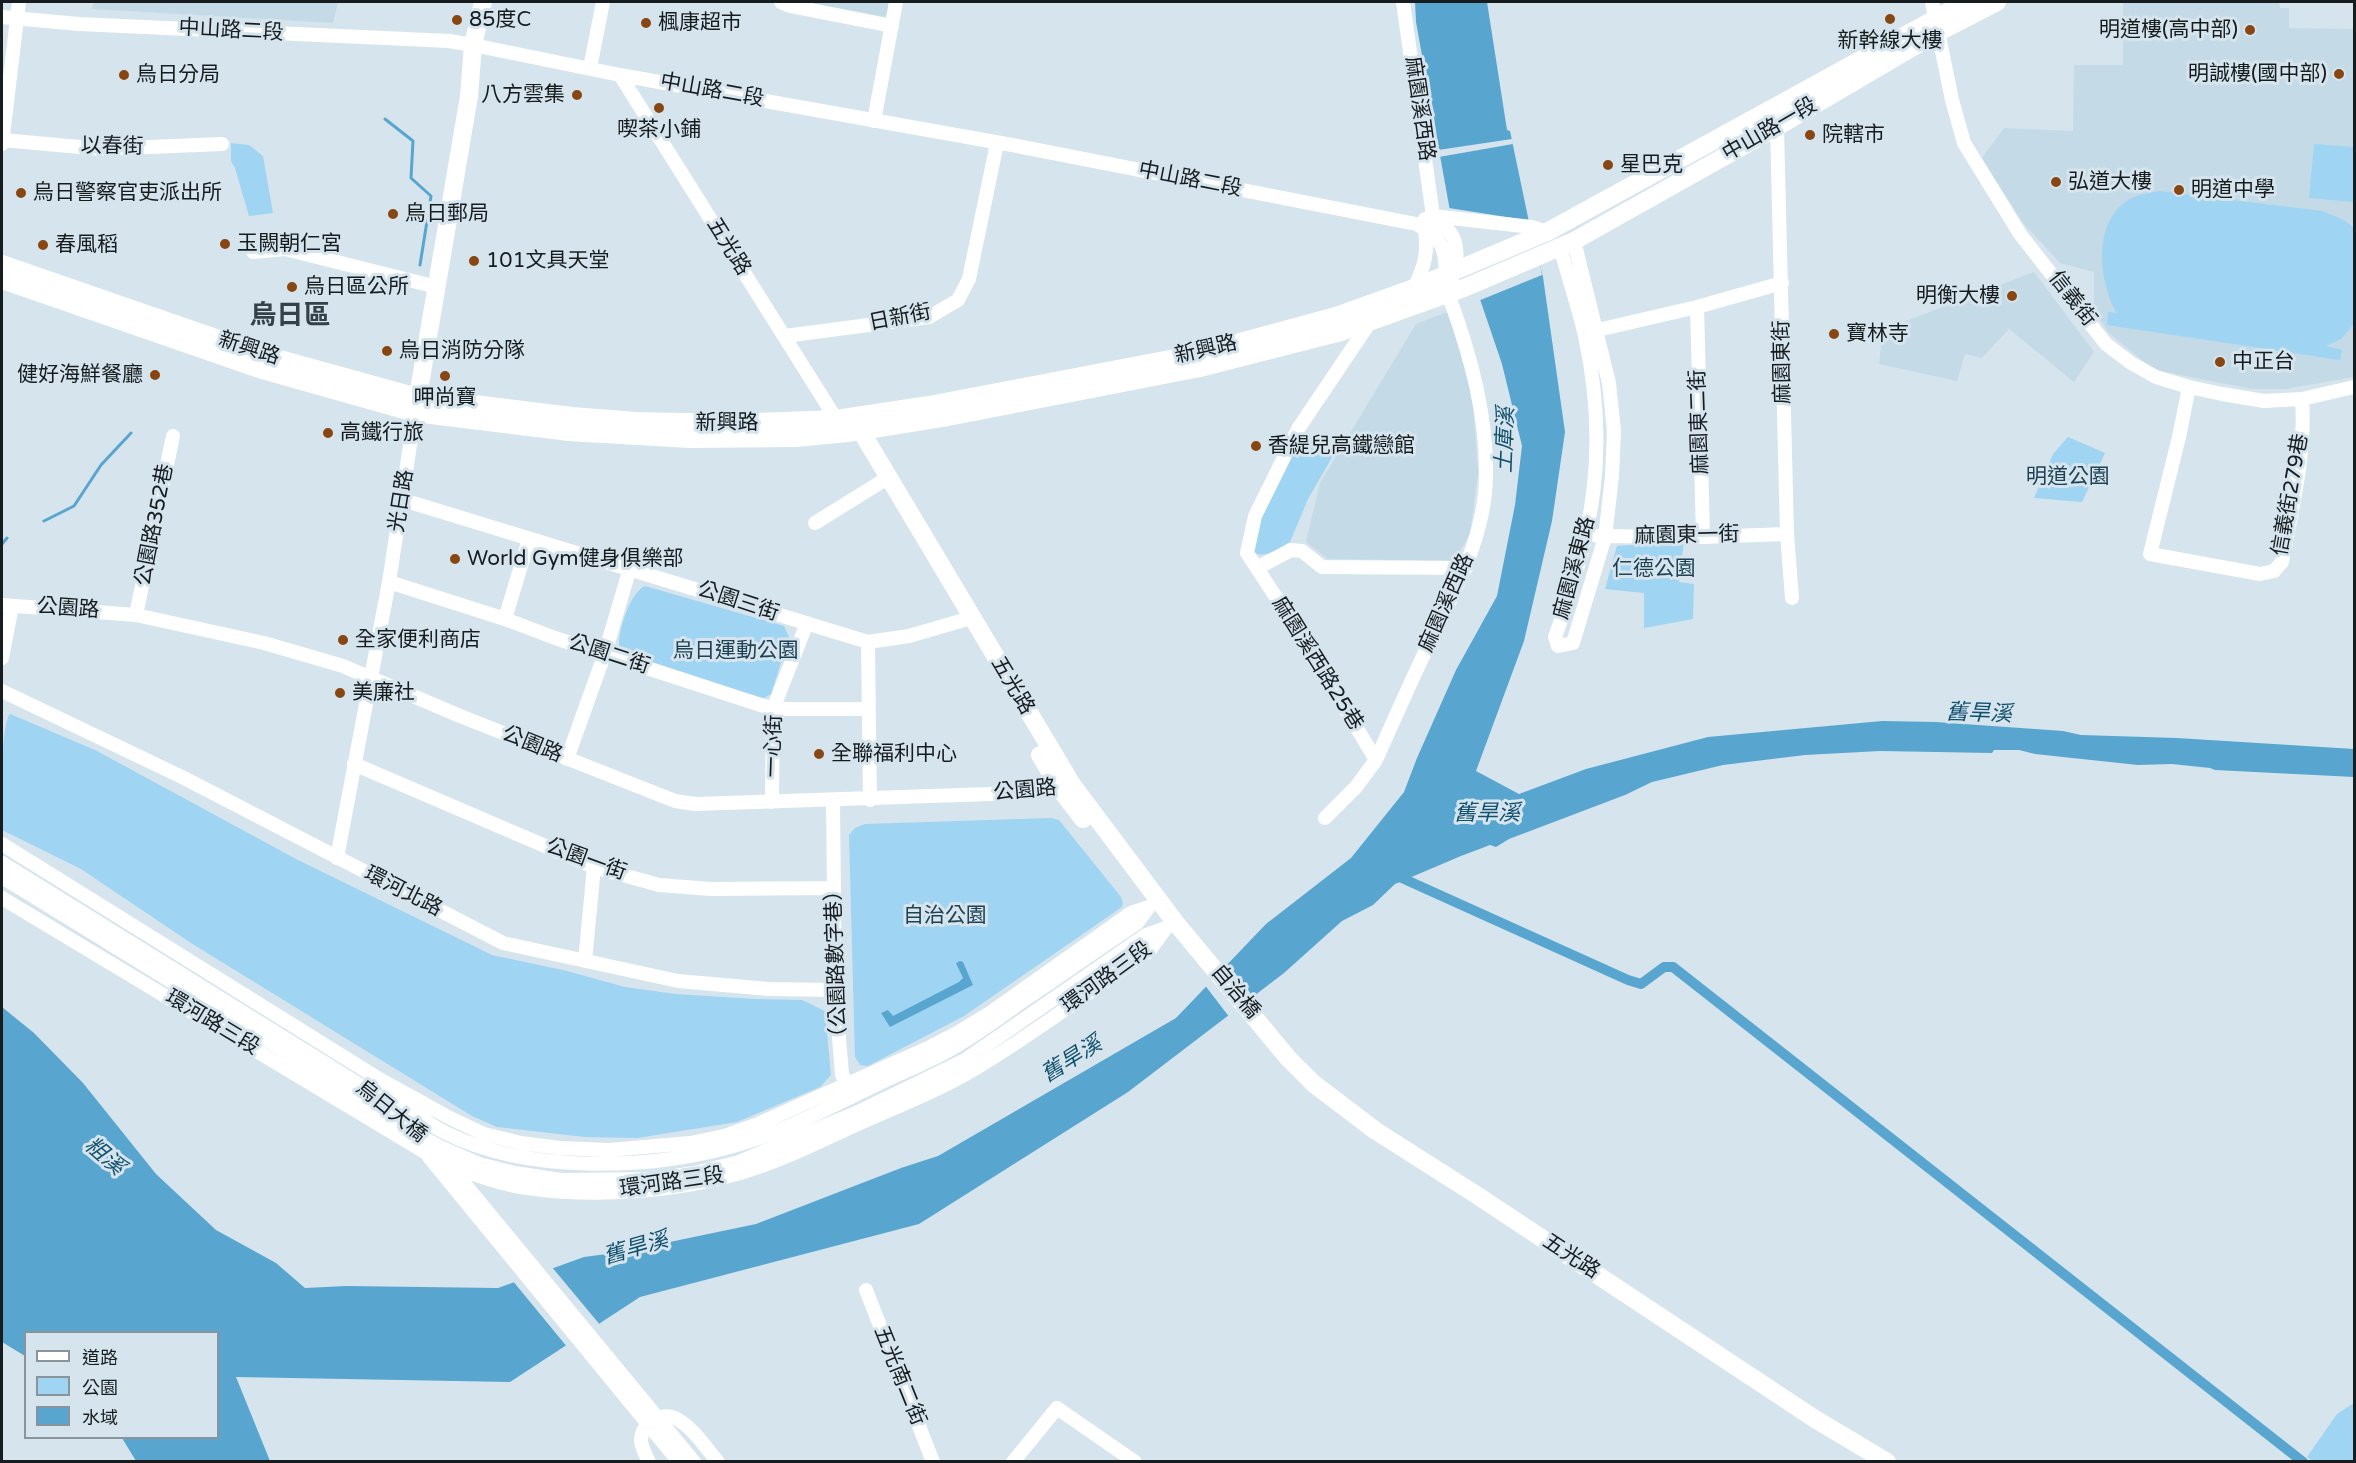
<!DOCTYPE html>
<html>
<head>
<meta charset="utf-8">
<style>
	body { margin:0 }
	#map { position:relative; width:2356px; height:1463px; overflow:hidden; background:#d5e4ed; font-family:"Varela Round","Noto Sans TC",sans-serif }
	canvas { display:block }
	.frame { position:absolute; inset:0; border:3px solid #171c1f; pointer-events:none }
	.legend { position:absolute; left:24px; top:1331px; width:195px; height:108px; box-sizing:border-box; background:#d5e4ed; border:2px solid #89949b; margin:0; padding:8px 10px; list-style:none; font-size:18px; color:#171c1f }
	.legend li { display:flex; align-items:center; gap:12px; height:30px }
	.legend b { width:30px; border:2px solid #89949b }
</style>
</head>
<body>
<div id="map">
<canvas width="2356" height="1463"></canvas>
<div class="frame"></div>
<ul class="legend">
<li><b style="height:8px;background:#fff"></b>道路</li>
<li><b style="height:16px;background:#9fd4f2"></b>公園</li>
<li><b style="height:16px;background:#58a6cf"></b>水域</li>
</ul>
</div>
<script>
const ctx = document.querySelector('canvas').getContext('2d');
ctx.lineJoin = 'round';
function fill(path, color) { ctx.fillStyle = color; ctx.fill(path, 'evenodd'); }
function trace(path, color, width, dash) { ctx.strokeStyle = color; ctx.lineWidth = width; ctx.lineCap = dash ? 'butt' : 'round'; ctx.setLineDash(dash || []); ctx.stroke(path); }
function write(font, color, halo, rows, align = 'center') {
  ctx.font = font + ' "Varela Round","Noto Sans TC",sans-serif'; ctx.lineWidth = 6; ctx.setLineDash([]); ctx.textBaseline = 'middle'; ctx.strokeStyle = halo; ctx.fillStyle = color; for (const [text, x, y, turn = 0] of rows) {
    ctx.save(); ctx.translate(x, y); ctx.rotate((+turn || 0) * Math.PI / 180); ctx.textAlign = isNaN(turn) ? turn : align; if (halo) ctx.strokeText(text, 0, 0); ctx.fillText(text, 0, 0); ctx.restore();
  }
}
fill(new Path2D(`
	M94 2H338L333 23 92 9Z
	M805 2H890L887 17Z
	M2123 2H2279L2280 8H2289V28L2354 29V377L2285 389H2253L2154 370 2109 333 2094 311V272L2060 263 2023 223 1982 158 2004 128 2073 131 2074 65H2123Z
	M2034 272 2094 352 2074 382 2009 329 1982 358 1965 354 1957 381 1879 364 1883 330Z
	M1450 311 1472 394 1478 472 1470 534 1454 561 1328 559 1306 542 1320 483 1416 324Z`), '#c4dae7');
fill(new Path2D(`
	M231 143 249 145 263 156 273 213 249 216 235 168 231 161Z
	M2314 144 2354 147V202L2309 198Z
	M2159 191 2322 211 2344 220 2354 228V324L2341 339 2326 346 2342 350 2340 360 2107 325 2108 312 2117 313C2098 281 2092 218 2132 198 2140 194 2149 193 2159 191Z
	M1301 434 1335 452 1308 499 1290 542C1277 549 1265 560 1251 551L1256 523Z
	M2068 437 2105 453 2082 502 2034 498 2053 454Z
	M1684 541 1679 582 1694 584 1693 619 1644 628V593L1605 589 1617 546Z
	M645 586 784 626 789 637 771 694 762 699 620 652C615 637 630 592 645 586Z
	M10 714 95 750 296 859 492 955 567 971 625 987 675 994 755 999 802 1000 825 1011 831 1075 820 1087 737 1122 637 1138 585 1137 497 1127 472 1116 191 943 81 869 2 830C1 809 0 726 10 714Z
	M1051 818 1059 820 1121 897 1123 903 1122 907 964 1016 868 1066 860 1065 855 1057 849 835 855 828 865 824Z
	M2354 1403V1461H2313L2307 1457 2337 1414Z`), '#9fd4f2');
fill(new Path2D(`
	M1415 2H1487L1507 130 1510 131 1529 222 1543 277 1565 432 1552 521 1524 641 1476 771 1519 794 1586 769 1708 737 1882 721 1936 722 2063 731 2081 735 2177 738 2354 749V777L2215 770 2210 768 2172 764 2138 765 2035 754 2019 750H1994L1992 753 1880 751 1805 755 1723 765 1652 782 1625 795 1509 839 1496 847 1490 845 1461 856 1395 884 1373 905 1342 921 1284 973 1128 1092 919 1224 640 1297 510 1382 236 1377 270 1461H136L122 1438H218V1332H26L25 1356 2 1342V1007L34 1033 83 1083 156 1174 216 1230 276 1263 305 1288 346 1286 498 1288 584 1257 622 1252 756 1224 901 1168 938 1156 1176 1018 1266 924 1351 858 1404 792 1417 758 1456 670 1497 596 1515 505 1522 446 1502 364 1450 211 1416 22Z
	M960 961 963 962 973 985 890 1027 881 1013 888 1010 893 1016 959 982 963 978 956 963Z`), '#58a6cf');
fill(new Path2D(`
	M1512 139 1513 144 1439 157 1438 150Z
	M1449 208 1532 221 1542 275 1478 301 1462 256Z
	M1226 962 1255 999 1230 1018 1204 984Z
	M551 1266 601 1326 568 1348 512 1280Z`), '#d5e4ed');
trace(new Path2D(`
	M385 119 413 141 411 178 431 196 420 265
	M44 521 74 506 101 465 131 433
	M2 544 7 538`), '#58a6cf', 3);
trace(new Path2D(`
	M1393 874 1628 980 1641 984 1664 967H1673L2303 1462`), '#58a6cf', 10);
trace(new Path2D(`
	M781 2 790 6 892 26
	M1403 2 1433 216
	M1932 2 1952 100 1964 143 2020 234 2106 344 2131 363 2156 377 2189 387 2222 394 2264 401 2302 399 2354 387
	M2 17 79 24 449 41 473 45 620 75 1012 145 1416 224C1423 225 1432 224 1440 226 1460 232 1458 260 1453 276
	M590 68 603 2
	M620 75 836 419
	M874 121 896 2
	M1777 127 1787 534 1792 598
	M2 140 102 149 222 144
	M2 144 19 2
	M1425 219 1433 216 1532 227 1547 232
	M1560 247C1568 276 1578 306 1585 336 1609 448 1594 531 1555 637L1558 646 1573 643 1605 537 1612 477 1614 431 1609 383 1574 241
	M253 252 285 249 437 287
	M1414 288C1425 265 1428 254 1425 229
	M1697 307 1703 537
	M1370 322 1298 429 1255 516 1247 553 1302 637 1376 760
	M1589 332 1697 307 1782 283
	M785 336 929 317 958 300 969 279 997 143
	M2189 387 2179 437 2150 554 2260 574 2274 571 2282 562C2292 509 2306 453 2302 399
	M403 500 868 642 909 636 971 618
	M815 523 881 482
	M1597 536 1703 537 1787 534
	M1257 568 1291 550 1302 551 1322 567 1466 568
	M389 582 505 619 555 638 773 709H869
	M2 605 136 615 264 643 343 666 460 716 675 801 695 804 990 794 1068 787
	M136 615 173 436
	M505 619 529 539
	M868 642 870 800
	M2 658 12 606
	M2 691 182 777 503 943 678 981 769 989 835 990
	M567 759 605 653 630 568
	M354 764 594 867 659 885 711 889 834 888
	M833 801 835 990 842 1074 849 1091
	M772 802 773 709 807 623
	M1325 818 1356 787 1376 760C1392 724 1408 688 1425 652 1451 598 1485 540 1486 477 1487 415 1471 357 1450 299 1439 268 1458 246 1418 225
	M2 844 376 1077 450 1118 484 1134 521 1143 560 1148 609 1150 690 1143 724 1136 758 1124 926 1049 957 1033 990 1013 1131 913 1149 907
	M337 858 389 582 415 413
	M2 863 368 1090 393 1108 418 1131
	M2 877 362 1099 391 1121
	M2 898 438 1160C465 1171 491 1182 520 1187 592 1198 671 1193 740 1173 782 1161 822 1140 862 1122 899 1106 937 1091 973 1070 1034 1034 1091 990 1149 951L1166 928
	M585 961 594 867
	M389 1089C405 1105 425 1123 446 1133 526 1173 645 1170 730 1147 782 1133 832 1106 880 1083 907 1070 936 1059 961 1043 982 1031 1001 1016 1021 1002 1060 976 1098 949 1137 923L1148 908
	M383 1117 442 1148 479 1164 515 1173 561 1180 652 1179 695 1173 739 1162 858 1112 965 1060 1146 935 1168 927
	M429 1157 679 1462
	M449 1165 694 1462
	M866 1290 933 1462
	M649 1462C646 1455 641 1447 641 1440 642 1423 661 1412 675 1418 692 1426 706 1448 718 1462
	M1013 1462 1057 1408 1135 1462`), '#fff', 14);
trace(new Path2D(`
	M2 264 265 355 417 397 572 416 637 421 730 423 836 419 929 405 1196 354 1336 316 1414 288 1547 232 1966 2
	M2 280 259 369 415 413 569 432 690 439 796 438 848 433 948 417 1200 368 1341 332 1464 288 1574 241 1777 127 1937 33 1997 2
	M416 408 469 96 473 45 483 2
	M851 426 861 431 1073 786 1175 922 1288 1058 1314 1084 1376 1131 1475 1194 1815 1419 1887 1462
	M1040 755 1060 789 1083 819`), '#fff', 18);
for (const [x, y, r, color] of [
	[1890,19,6,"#884612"],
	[457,20,6,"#884612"],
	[646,23,6,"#884612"],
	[2250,30,6,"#884612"],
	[2339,74,6,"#884612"],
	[124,75,6,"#884612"],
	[577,95,6,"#884612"],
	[659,108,6,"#884612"],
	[1810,135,6,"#884612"],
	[1608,165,6,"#884612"],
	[2056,182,6,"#884612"],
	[2179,190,6,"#884612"],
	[21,193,6,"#884612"],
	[393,214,6,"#884612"],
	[225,244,6,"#884612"],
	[43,245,6,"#884612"],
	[474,261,6,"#884612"],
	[292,287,6,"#884612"],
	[2012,296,6,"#884612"],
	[1834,334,6,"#884612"],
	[387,351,6,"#884612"],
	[2220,362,6,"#884612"],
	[155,375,6,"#884612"],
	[445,376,6,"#884612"],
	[328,433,6,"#884612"],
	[1256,446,6,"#884612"],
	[455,559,6,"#884612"],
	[343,640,6,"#884612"],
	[340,693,6,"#884612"],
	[819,754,6,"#884612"]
]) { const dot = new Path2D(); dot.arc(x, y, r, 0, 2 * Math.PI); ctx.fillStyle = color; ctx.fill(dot); trace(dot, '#d5e4ed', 2); }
write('21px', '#171c1f', '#d5e4ed', [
	["85度C",469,20],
	["楓康超市",658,23],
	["明道樓(高中部)",2238,30,"right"],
	["新幹線大樓",1890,41,"center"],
	["明誠樓(國中部)",2327,74,"right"],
	["烏日分局",136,75],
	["八方雲集",565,95,"right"],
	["喫茶小鋪",659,130,"center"],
	["院轄市",1822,135],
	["星巴克",1620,165],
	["弘道大樓",2068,182],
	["明道中學",2191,190],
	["烏日警察官吏派出所",33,193],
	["烏日郵局",405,214],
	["玉闕朝仁宮",237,244],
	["春風稻",55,245],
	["101文具天堂",486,261],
	["烏日區公所",304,287],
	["明衡大樓",2000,296,"right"],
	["寶林寺",1846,334],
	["烏日消防分隊",399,351],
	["中正台",2232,362],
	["健好海鮮餐廳",143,375,"right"],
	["呷尚寶",445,398,"center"],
	["高鐵行旅",340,433],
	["香緹兒高鐵戀館",1268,446],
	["World Gym健身俱樂部",467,559],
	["全家便利商店",355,640],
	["美廉社",352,693],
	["全聯福利中心",831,754]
], 'left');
write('21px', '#171c1f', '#d5e4ed', [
	["中山路二段",231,31,3],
	["中山路二段",712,91,10],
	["麻園溪西路",1419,109,82],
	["中山路一段",1770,130,-30],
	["以春街",112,147,1],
	["中山路二段",1190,180,11],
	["五光路",728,247,58],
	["信義街",2072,299,52],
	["日新街",900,318,-11],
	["新興路",249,349,18],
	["新興路",1206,350,-13],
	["麻園東街",1783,362,-91],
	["麻園東二街",1700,422,-92],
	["新興路",727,423],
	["信義街279巷",2291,495,-80],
	["光日路",402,501,-81],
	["公園路352巷",155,525,-79],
	["麻園東一街",1687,536,-1],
	["麻園溪東路",1575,568,-75],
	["公園三街",738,602,18],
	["麻園溪西路",1447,603,-66],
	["公園路",68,609,4],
	["公園二街",609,655,18],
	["麻園溪西路25巷",1317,664,58],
	["五光路",1012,686,59],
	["公園路",532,745,22],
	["一心街",774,746,-88],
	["公園路",1025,791,-5],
	["公園一街",586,860,20],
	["環河北路",403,892,27],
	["（公園路數字巷）",837,964,-92],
	["環河路三段",1107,978,-36],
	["自治橋",1235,992,50],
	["環河路三段",212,1023,31],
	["烏日大橋",391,1112,39],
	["環河路三段",672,1183,-8],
	["五光路",1571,1257,33],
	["五光南二街",899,1376,68]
]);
write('21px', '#1e4153', '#d5e4ed', [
	["明道公園",2068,477],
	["仁德公園",1654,569],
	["烏日運動公園",736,651],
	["自治公園",945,916]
]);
write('italic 22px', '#12516d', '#d5e4ed', [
	["土庫溪",1506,440,-88],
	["舊旱溪",1979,714,2],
	["舊旱溪",1487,814],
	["舊旱溪",1072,1060,-32],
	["粗溪",104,1157,41],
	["舊旱溪",636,1249,-16]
]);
write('bold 27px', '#354148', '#d5e4ed', [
	["烏日區",290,317]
]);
</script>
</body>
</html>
